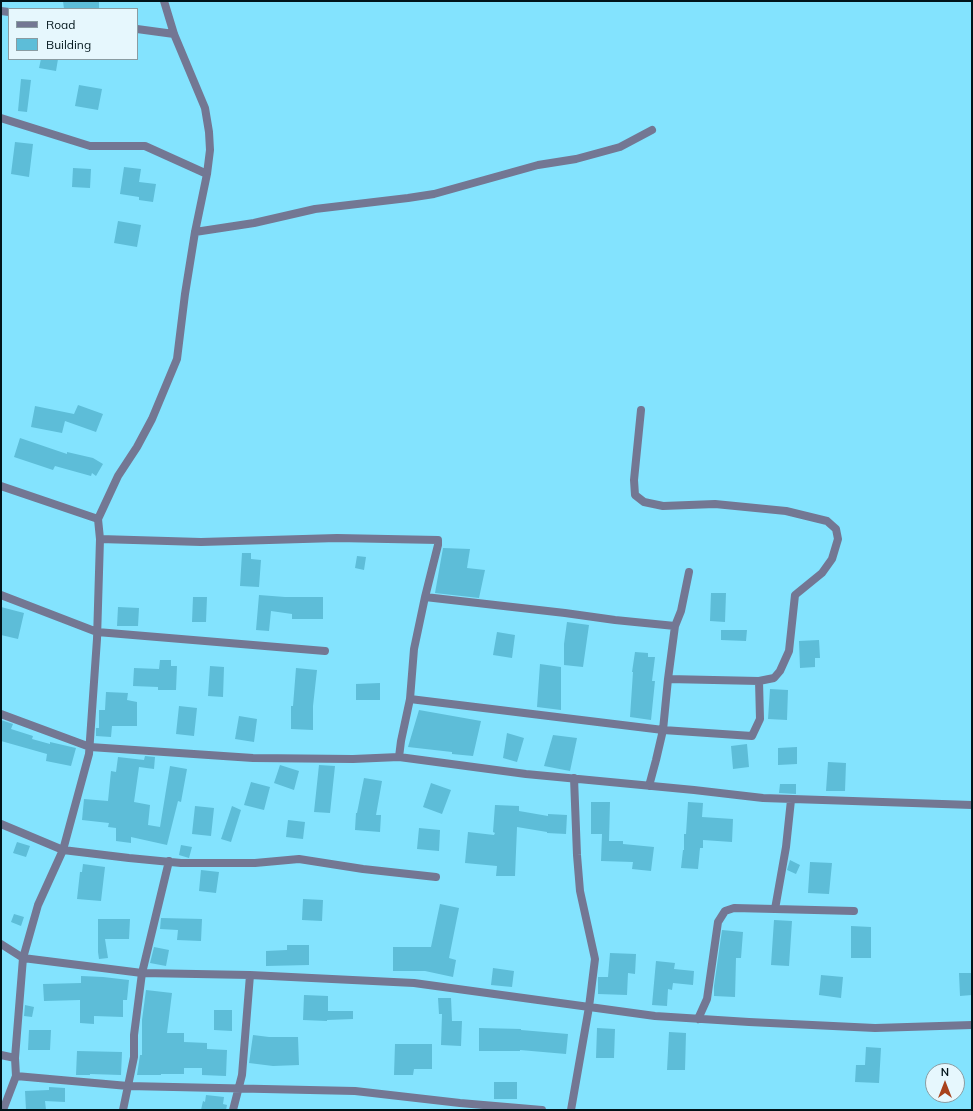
<!DOCTYPE html>
<html>
<head>
<meta charset="utf-8">
<style>
	body { margin:0 }
	#map { position:relative; width:973px; height:1111px; overflow:hidden; background:#83e3fe; font-family:Mulish,sans-serif }
	canvas { display:block }
	.frame { position:absolute; inset:0; border:2px solid #01141a; pointer-events:none }
	.legend { position:absolute; left:8px; top:8px; width:130px; height:52px; box-sizing:border-box; background:#e6f7fd; border:1px solid #8a9ca2; margin:0; padding:5px 7px; list-style:none; font-size:12px; color:#01141a }
	.legend li { display:flex; align-items:center; gap:8px; height:20px }
	.legend b { width:20px; border:1px solid #8a9ca2 }
	.north { position:absolute; left:925px; top:1063px; width:40px; height:40px; box-sizing:border-box; background:#e6f7fd; border:1px solid #8a9ca2; border-radius:50%; rotate:0deg; font-size:11px; font-weight:700; line-height:16px; text-align:center; color:#01141a }
	.north::after { content:''; display:block; margin:auto; width:14px; height:18px; background:#a8421c; clip-path:polygon(50% 0,100% 100%,50% 72%,0 100%) }
</style>
</head>
<body>
<div id="map">
<canvas width="973" height="1111"></canvas>
<div class="frame"></div>
<ul class="legend">
<li><b style="height:5px;background:#737793"></b>Road</li>
<li><b style="height:11px;background:#5dbdd8"></b>Building</li>
</ul>
<div class="north">N</div>
</div>
<script>
const ctx = document.querySelector('canvas').getContext('2d');
ctx.lineJoin = 'round';
function fill(path, color) { ctx.fillStyle = color; ctx.fill(path, 'evenodd'); }
function trace(path, color, width, dash) { ctx.strokeStyle = color; ctx.lineWidth = width; ctx.lineCap = dash ? 'butt' : 'round'; ctx.setLineDash(dash || []); ctx.stroke(path); }
fill(new Path2D(`
	M63 1H99V8L64 9Z
	M41 59H58L56 71 39 68Z
	M21 79 31 80 27 112 18 111Z
	M79 85 102 89 98 110 75 106Z
	M15 142 33 144 29 177 11 174Z
	M124 167 141 169 139 182 156 184 153 202 139 200V197L120 194Z
	M73 168 91 169 90 188 72 187Z
	M118 221 141 225 137 247 114 243Z
	M78 405 103 414 96 432 65 421 62 433 31 427 35 406 74 414Z
	M20 438 67 454V452L93 458 103 464 96 476 92 473 91 476 55 466 53 470 14 457Z
	M443 548 470 549 467 568 485 570 479 598 435 593Z
	M242 553H251V559L261 560 259 587 240 586Z
	M357 556 366 557 364 570 355 568Z
	M711 593H726L725 622 710 621Z
	M259 595 285 597H323V619H292V614L271 611 269 631 256 630Z
	M193 597H207L206 622H192Z
	M1 607 24 613 18 639 1 635Z
	M118 607 139 608 138 626H117Z
	M567 622 589 625 583 667 564 665V644Z
	M721 630H747L746 641 721 640Z
	M497 632 515 635 512 658 493 655Z
	M819 640 820 658H815V667L800 668 799 641Z
	M635 652 648 653V657H655L652 681H655L651 720 630 717 633 672H632Z
	M160 660H171V666H177L176 690H158V687L133 686 134 668 159 669Z
	M540 664 561 667V710L537 707Z
	M210 666 224 667 223 697 208 696Z
	M296 668 317 670 313 706V730L291 729V706H293Z
	M380 683V700H356V684Z
	M770 689 788 690 787 720 768 719Z
	M106 692 128 693 127 700 137 702V726H112L111 737 96 736V728H99V710H105Z
	M179 706 197 708 194 736 176 734Z
	M419 710 481 721 473 756 452 754V752L408 747Z
	M239 716 257 719 254 742 235 739Z
	M1 720 13 724 11 729 33 736 32 739 50 744V742L76 748 71 766 46 761 47 754 1 741Z
	M507 733 524 738 517 762 503 758Z
	M553 735 577 738 570 771 544 766Z
	M747 744 749 767 733 769 731 746Z
	M797 747V764L778 765V748Z
	M145 756 155 757 154 769 139 767 134 802 150 805 148 825 160 827 170 766 187 769 181 802 178 801 167 845 131 837V843L116 841V828L108 827 109 823 82 820 84 799 108 801 111 771 116 772 118 757 144 760Z
	M828 762 846 763 845 791H826Z
	M280 765 299 771 294 790 274 783Z
	M319 765 335 766 330 813 314 812Z
	M364 778 382 781 376 815H381L380 832 355 830 356 813H357Z
	M251 782 270 787 264 810 244 805Z
	M431 783 451 790 442 814 423 807Z
	M780 784H796V794L779 793Z
	M591 802H610L609 841H623V844L654 847 651 871 632 869 633 862 601 861 602 834H591Z
	M688 802 703 803 702 817 733 819 732 842 703 840V848H700L698 869 681 868 683 850H684V834H686Z
	M495 805 519 806V811L548 816V814L567 815 566 834 547 833V832L517 827 515 876H496L497 866 465 863 468 832 494 835 495 833 493 832Z
	M195 806 214 808 211 836 192 834Z
	M232 806 241 810 231 842 221 839Z
	M288 820 305 822 303 839 286 837Z
	M419 828 440 830 439 851 417 849Z
	M17 842 30 846 26 857 13 853Z
	M181 845 192 847 189 858 179 855Z
	M790 860 800 865 796 874 787 870Z
	M810 862 832 863 829 894 808 893Z
	M83 864 105 867 101 901 77 899 80 872H82Z
	M201 870 219 872 216 893 199 891Z
	M303 899 323 900 322 921 302 920Z
	M440 904 459 908 449 958 456 960 453 977 425 971H393V947H431Z
	M14 914 24 917 21 926 11 922Z
	M161 918 202 919 201 941 177 940 178 930 160 929Z
	M98 919H130L129 939H105L108 958 99 959 98 952Z
	M774 920 792 921 789 966 771 965Z
	M851 926 871 927V958H851Z
	M722 930 743 932 741 958H736L735 997 714 996V986Z
	M287 945H309V965L266 966V951L287 950Z
	M154 947 169 950 166 966 150 963Z
	M610 953 636 954 635 974 628 973 627 995 598 994V977H608Z
	M656 961 675 963 674 969 694 971 693 985 673 983 672 990 668 989 667 1006 652 1005Z
	M493 968 514 971 512 987 491 985Z
	M959 973H972V995L960 996Z
	M821 975 843 977 841 998 819 995Z
	M81 976 103 977 129 980 127 1000H123V1017L94 1016V1024L80 1023V1000L44 1001 43 984 81 983Z
	M146 990 172 993 167 1033H184V1042L207 1043V1049L227 1050 226 1076 202 1075V1068H184V1074H161V1075H137L140 1055H142V1020Z
	M304 995 328 996V1011H353V1019L327 1020V1021L303 1020Z
	M438 998H451L452 1021H462L461 1046 441 1045 442 1014H439Z
	M25 1005 34 1007 32 1017 24 1016Z
	M214 1010H232V1031L214 1030Z
	M479 1028 521 1029V1030L568 1034 566 1054 520 1050V1051H479Z
	M597 1028 615 1029 614 1058H596Z
	M29 1030H51L50 1050H28Z
	M669 1032 686 1033 685 1070H667Z
	M253 1035 269 1037H298L299 1065 273 1066 249 1063Z
	M395 1044H432V1069H414L413 1075H394Z
	M866 1047 881 1048 879 1083 855 1082 856 1065H865Z
	M77 1051 122 1052 121 1075 90 1074V1075H76Z
	M494 1082H517V1099H494Z
	M49 1087 65 1088V1102L45 1101 46 1110H26L25 1091 49 1090Z
	M206 1095 224 1097 223 1104 227 1105 226 1110H201L203 1101 205 1102Z`), '#5dbdd8');
trace(new Path2D(`
	M1 11 9 12
	M137 29 174 34
	M1 118 90 146H145L207 174
	M195 232 254 223 315 209 408 198 434 194 538 165 576 159 620 147 652 130
	M641 410 634 480 635 495 644 502 663 506 715 504 786 511 827 521 836 529 838 539 832 559 822 573 795 595 789 651 780 671 774 678 759 681
	M1 486 98 519
	M100 539 201 542 337 538 438 540V545L425 597 414 649 410 699 401 741 399 757
	M1 595 97 632 325 651
	M425 597 565 613 615 620 675 626 668 679 663 730 656 760 649 786
	M675 626 681 611 689 572
	M410 699 663 730 752 736 760 719 759 681 668 679
	M1 714 90 747 253 758 353 759 399 757 526 774 694 790 763 798 972 805
	M1 824 63 850 129 858 181 863H255L299 859 363 869 436 877
	M775 909 786 847 791 800
	M1 944 23 958 142 973 250 975 242 1075 233 1110
	M250 975 414 983 655 1016 749 1022 875 1028 972 1025
	M698 1019 707 999 718 922 725 911 734 908 775 909 854 911
	M1 1055 15 1058
	M16 1076 128 1086 355 1091 460 1103 542 1110
	M3 1110 16 1076 15 1058 23 958 38 905 63 850 89 754 97 639 100 539 98 519 118 476 137 447 152 419 177 359 185 294 195 232 207 174 210 150 209 132 205 108 174 34 164 1
	M123 1110 134 1057V1035L142 973 169 861
	M571 1110 589 1007 595 959 580 891 577 855 574 778`), '#737793', 8);
</script>
</body>
</html>
